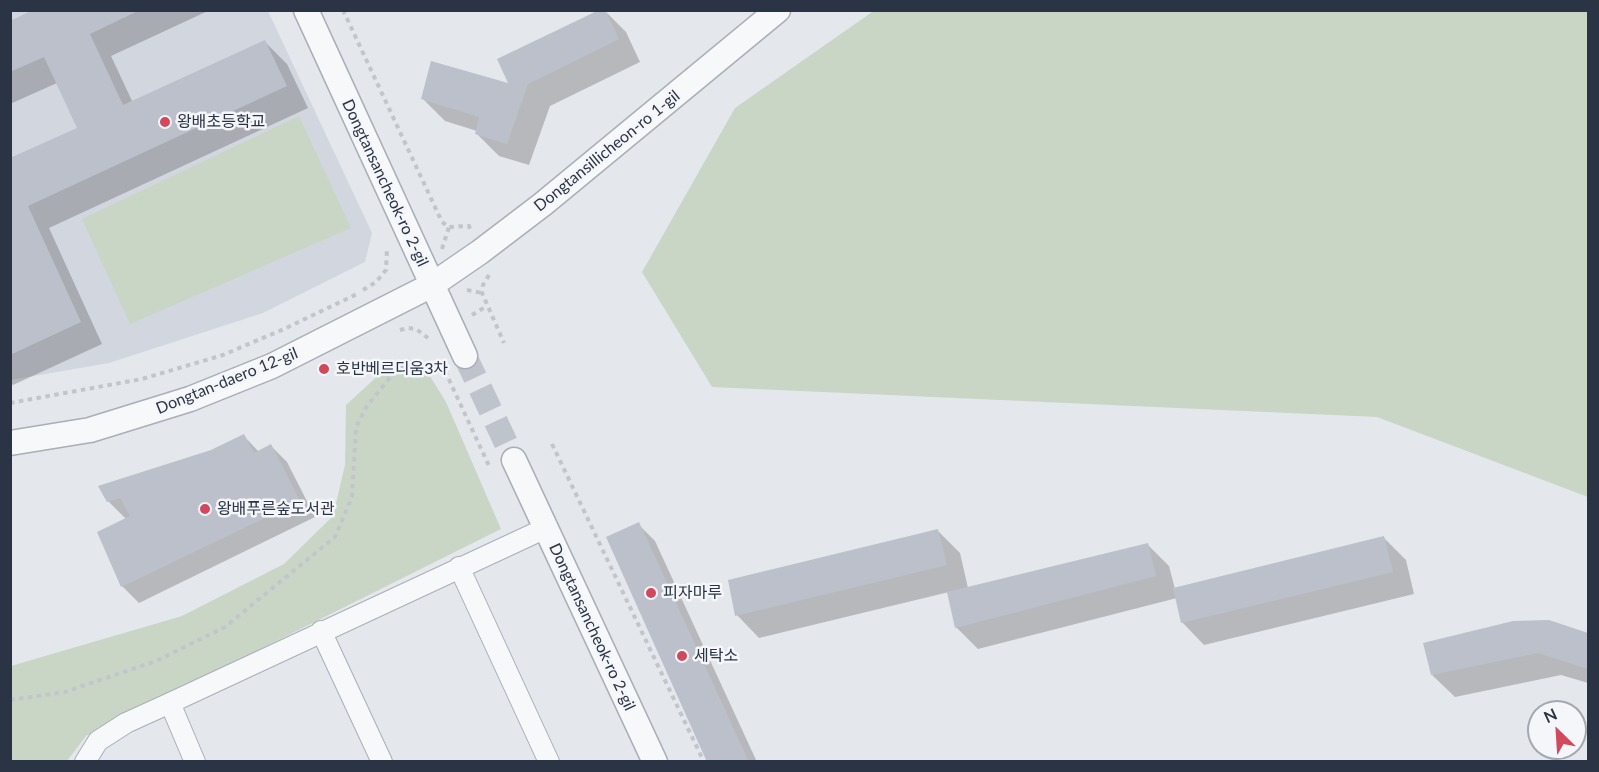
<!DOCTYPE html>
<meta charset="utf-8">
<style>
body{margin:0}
#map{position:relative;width:1599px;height:772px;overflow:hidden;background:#e4e7ec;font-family:Lato,sans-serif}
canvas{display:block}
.frame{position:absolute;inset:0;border:12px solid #2b3445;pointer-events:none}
.north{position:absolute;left:1527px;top:700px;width:60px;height:60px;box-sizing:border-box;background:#f4f6f9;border:2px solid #a4a8b1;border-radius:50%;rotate:335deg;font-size:16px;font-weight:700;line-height:24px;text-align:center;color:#2b3445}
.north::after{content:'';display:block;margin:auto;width:21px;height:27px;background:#d1495b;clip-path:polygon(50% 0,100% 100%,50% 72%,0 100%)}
</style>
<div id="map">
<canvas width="1599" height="772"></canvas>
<div class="frame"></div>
<div class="north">N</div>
</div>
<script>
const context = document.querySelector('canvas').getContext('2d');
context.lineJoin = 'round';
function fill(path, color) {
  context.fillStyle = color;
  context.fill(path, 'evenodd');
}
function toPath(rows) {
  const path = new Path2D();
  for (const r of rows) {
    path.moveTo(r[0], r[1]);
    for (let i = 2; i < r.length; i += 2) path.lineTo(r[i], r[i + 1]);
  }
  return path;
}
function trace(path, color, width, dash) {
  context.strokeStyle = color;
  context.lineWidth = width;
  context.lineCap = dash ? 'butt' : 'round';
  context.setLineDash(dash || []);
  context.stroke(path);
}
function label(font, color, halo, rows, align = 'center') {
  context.font = font + ' Lato,"Noto Sans KR",sans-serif';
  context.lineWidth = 5;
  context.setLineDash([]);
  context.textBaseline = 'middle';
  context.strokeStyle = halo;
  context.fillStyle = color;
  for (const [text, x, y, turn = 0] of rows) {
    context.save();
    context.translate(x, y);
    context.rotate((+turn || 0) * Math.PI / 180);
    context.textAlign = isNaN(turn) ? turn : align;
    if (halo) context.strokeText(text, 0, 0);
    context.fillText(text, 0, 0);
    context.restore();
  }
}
const built = toPath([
 [11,11,268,11,372,233,365,262,263,313,109,363,11,380]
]);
const green = toPath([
 [875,10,1588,11,1588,497,1377,417,712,387,642,272,735,108],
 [299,116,351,228,130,324,82,219],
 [394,361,423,365,446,402,501,529,86,736,67,761,11,762,11,666,182,616,284,564,333,516,345,465,346,405]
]);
const shadow = toPath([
 [36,10,210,10,111,56,133,103,265,42,287,64,308,108,49,228,102,344,13,385,10,383,10,160,79,129,57,83,10,104,10,23],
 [604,10,626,32,640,62,550,106,529,165,499,156,477,134,477,131,445,121,423,99,511,85],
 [244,436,259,452,271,446,287,462,315,517,139,603,122,586,99,533,126,519,108,501],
 [638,524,655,541,757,762,709,762],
 [938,531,960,553,968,588,1147,544,1169,566,1175,589,1384,538,1406,560,1414,594,1204,645,1182,622,1177,598,978,649,956,627,949,592,759,638,737,615],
 [1549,622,1588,634,1588,683,1561,675,1455,697,1432,675]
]);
const building = toPath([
 [33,10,140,10,90,34,123,105,265,40,287,86,28,206,81,322,10,355,10,158,77,128,44,57,10,72,10,21],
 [599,10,605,10,619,39,528,84,507,144,475,134,479,117,421,99,431,61,508,83,497,59],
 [244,434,254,453,271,444,300,501,121,587,97,532,130,516,120,498,107,502,98,486,211,450],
 [639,522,748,760,707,762,606,537],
 [938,529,947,565,735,616,728,580],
 [1384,536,1393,572,1181,623,1173,588],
 [1148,543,1156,576,955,628,947,592],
 [1549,620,1588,633,1588,669,1538,653,1431,675,1423,643,1513,621]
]);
const tertiaryTunnel = toPath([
 [465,356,514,460]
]);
const path = toPath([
 [343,10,442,222,449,227,469,226,470,229],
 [442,249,449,227],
 [489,275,483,285,482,293,504,343],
 [363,290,376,282,386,270,387,248],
 [467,290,482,293],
 [472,315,487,306],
 [400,330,408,328,416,329,428,338],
 [445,371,490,468],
 [10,403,142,379,223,355,284,329,357,294],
 [552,444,704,762],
 [10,700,65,692,156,661,225,627,335,537,352,497,356,427,367,406,392,375,410,359]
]);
const minor = toPath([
 [459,567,549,762],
 [321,631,382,762],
 [85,762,98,741,126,723,170,703],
 [195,762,170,703,546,528]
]);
const tertiary = toPath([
 [306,10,465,356],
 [10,443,90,430,190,399,272,366,432,285,480,252,543,204,778,10],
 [514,460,655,762]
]);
const markers = [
 [165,122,6,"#d1495b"],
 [324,369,6,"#d1495b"],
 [205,509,6,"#d1495b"],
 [651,593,6,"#d1495b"],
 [682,656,6,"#d1495b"]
];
const poiNames = [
 ["왕배초등학교",177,122],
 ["호반베르디움3차",336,369],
 ["왕배푸른숲도서관",217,509],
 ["피자마루",663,593],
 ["세탁소",694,656]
];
const streetNames = [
 ["Dongtansillicheon-ro 1-gil",607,151,-39],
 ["Dongtansancheok-ro 2-gil",385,183,65],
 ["Dongtan-daero 12-gil",227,381,-22],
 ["Dongtansancheok-ro 2-gil",592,627,65]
];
fill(built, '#d2d6de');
fill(green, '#c9d6c5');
fill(shadow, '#0003');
fill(building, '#bbc0ca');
trace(tertiaryTunnel, '#bfc3cb', 24, [24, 12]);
trace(minor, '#a9aeb7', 22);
trace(tertiary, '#a9aeb7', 27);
trace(path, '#c2c5cb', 4, [4.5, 4.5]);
trace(minor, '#f7f8fa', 20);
trace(tertiary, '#f7f8fa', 24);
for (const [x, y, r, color] of markers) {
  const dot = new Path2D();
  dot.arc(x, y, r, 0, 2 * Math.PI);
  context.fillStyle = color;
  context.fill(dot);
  trace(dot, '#f4f6f9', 2);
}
label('16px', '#2b3445', '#f4f6f9', poiNames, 'left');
label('16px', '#2b3445', '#f4f6f9', streetNames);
</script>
